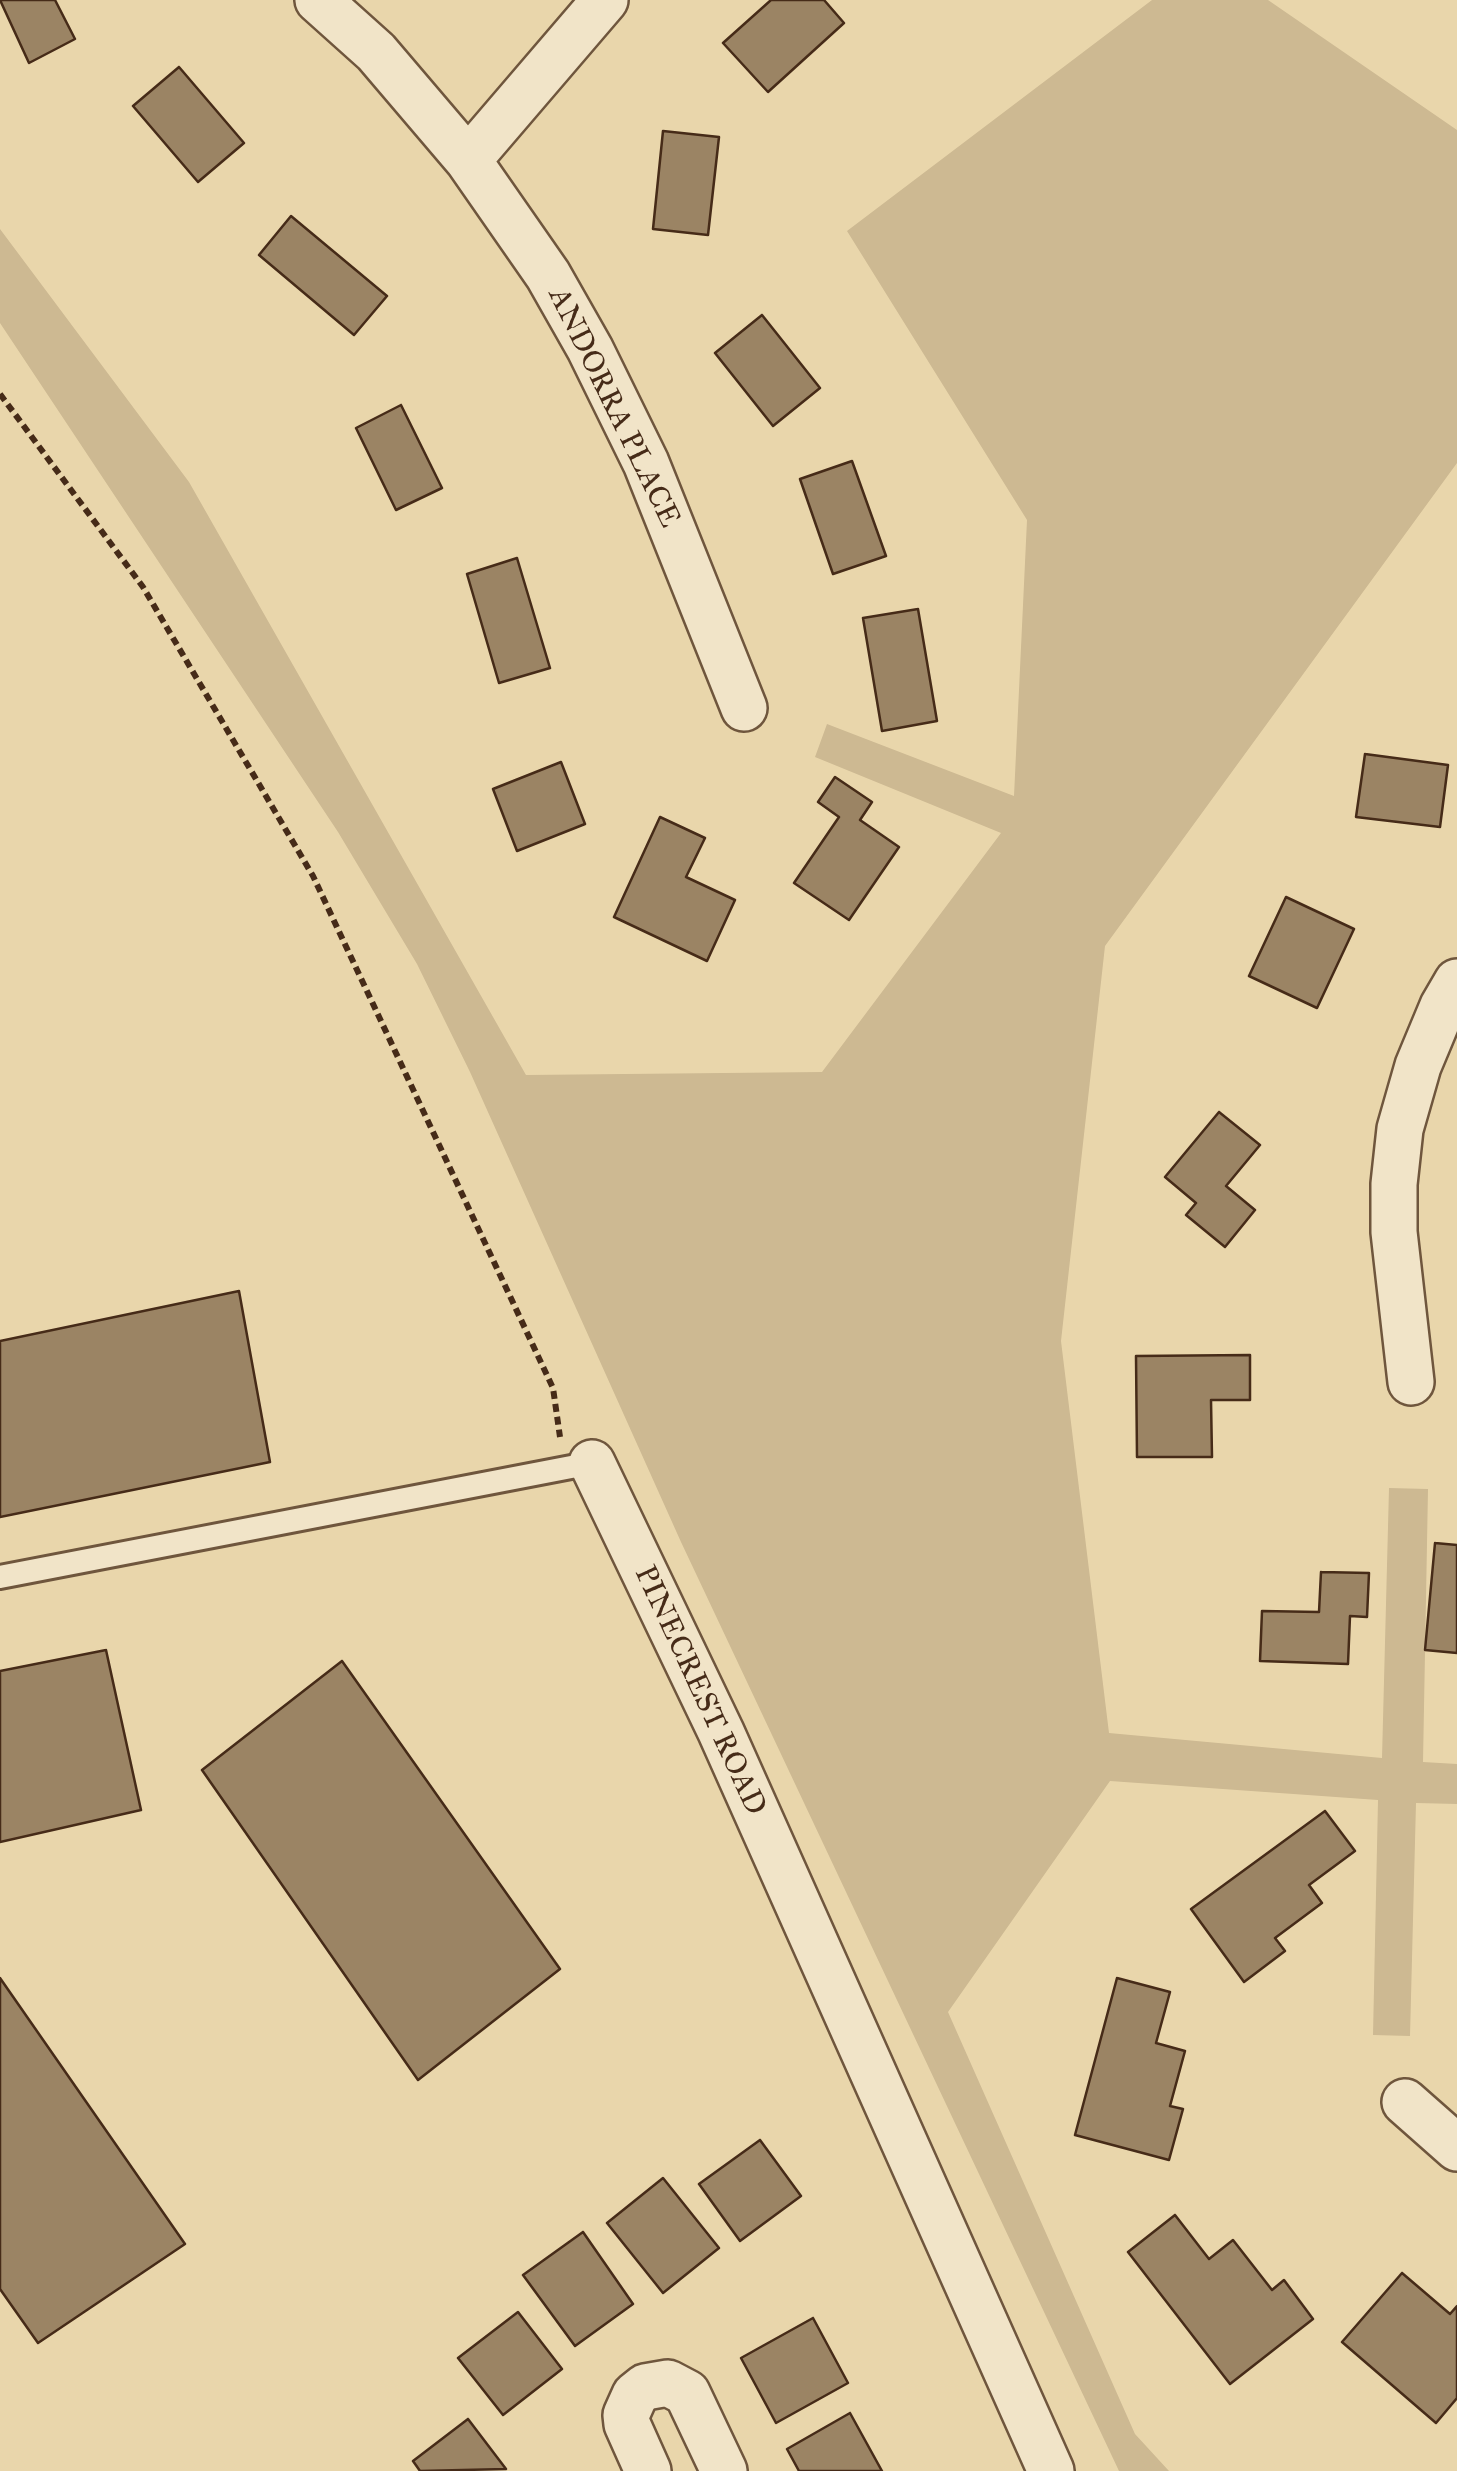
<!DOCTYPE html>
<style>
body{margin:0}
canvas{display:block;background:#e9d6ab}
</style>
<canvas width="1457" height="2471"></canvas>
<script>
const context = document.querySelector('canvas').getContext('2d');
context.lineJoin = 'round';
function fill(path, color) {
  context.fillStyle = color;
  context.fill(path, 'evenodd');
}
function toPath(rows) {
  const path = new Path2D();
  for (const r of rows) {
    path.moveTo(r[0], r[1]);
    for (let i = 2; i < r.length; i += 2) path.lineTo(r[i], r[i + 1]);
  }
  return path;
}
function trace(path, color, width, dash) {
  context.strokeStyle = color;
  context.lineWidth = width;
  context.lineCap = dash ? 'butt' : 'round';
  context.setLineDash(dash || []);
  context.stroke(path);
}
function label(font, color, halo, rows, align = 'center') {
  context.font = font + ' "IM FELL Great Primer",serif';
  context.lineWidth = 8;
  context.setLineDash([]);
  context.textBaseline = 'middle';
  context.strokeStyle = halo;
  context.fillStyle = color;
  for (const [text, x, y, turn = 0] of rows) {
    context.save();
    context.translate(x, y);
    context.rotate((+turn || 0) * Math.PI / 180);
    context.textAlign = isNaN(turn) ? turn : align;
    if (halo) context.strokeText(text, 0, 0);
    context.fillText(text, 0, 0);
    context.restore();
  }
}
const green = toPath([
 [1152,0,1268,0,1457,130,1457,463,1105,946,1061,1341,1109,1733,1382,1758,1389,1488,1428,1489,1423,1762,1457,1764,1457,1804,1416,1803,1410,2036,1373,2035,1378,1800,1110,1781,948,2012,1135,2434,1169,2471,1119,2471,681,1542,470,1072,417,964,338,832,0,323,0,229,189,482,526,1075,822,1072,1001,833,815,757,827,724,1014,796,1027,520,847,231]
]);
const building = toPath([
 [0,0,55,0,75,39,29,63,0,0],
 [771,0,824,0,844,23,768,92,723,43,771,0],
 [179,67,244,143,198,182,133,106,179,67],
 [663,131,719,137,708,235,653,229,663,131],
 [291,216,387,296,354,335,259,255,291,216],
 [762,315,820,388,773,426,715,353,762,315],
 [401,405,442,488,396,510,356,428,401,405],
 [852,461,886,556,833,574,800,479,852,461],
 [517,558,550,668,499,683,467,574,517,558],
 [918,609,937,721,882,731,863,618,918,609],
 [1365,754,1448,765,1440,827,1356,817,1365,754],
 [561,762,585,824,517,851,493,789,561,762],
 [835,777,872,802,860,820,899,847,849,920,794,883,839,817,818,802,835,777],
 [660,817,705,838,686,877,735,900,707,961,614,917,660,817],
 [1286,897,1354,929,1317,1008,1249,976,1286,897],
 [1219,1112,1260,1145,1226,1186,1255,1210,1225,1247,1186,1215,1196,1203,1165,1177,1219,1112],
 [239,1291,270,1462,0,1517,0,1341,239,1291],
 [1250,1355,1250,1400,1211,1400,1212,1457,1137,1457,1136,1356,1250,1355],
 [1435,1543,1457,1545,1457,1653,1425,1650,1435,1543],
 [1321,1572,1369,1573,1367,1617,1350,1616,1348,1664,1260,1661,1262,1611,1319,1612,1321,1572],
 [106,1650,141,1810,0,1842,0,1671,106,1650],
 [342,1661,560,1969,418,2080,202,1770,342,1661],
 [1325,1811,1355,1851,1309,1885,1322,1903,1275,1938,1285,1951,1244,1982,1191,1909,1325,1811],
 [0,1978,185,2244,38,2343,0,2289,0,1978],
 [1117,1978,1170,1992,1156,2043,1185,2051,1170,2106,1183,2109,1169,2160,1075,2135,1117,1978],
 [760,2140,801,2196,740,2241,699,2184,760,2140],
 [663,2178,719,2248,663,2293,607,2223,663,2178],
 [1175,2215,1209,2259,1233,2240,1272,2290,1284,2280,1313,2319,1230,2384,1128,2252,1175,2215],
 [583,2232,633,2304,575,2346,523,2275,583,2232],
 [1402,2273,1450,2314,1457,2306,1457,2398,1436,2423,1342,2342,1402,2273],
 [518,2312,562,2369,503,2415,458,2358,518,2312],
 [813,2318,848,2383,776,2423,741,2358,813,2318],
 [850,2413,882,2471,799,2471,787,2449,850,2413],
 [468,2419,506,2469,420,2471,413,2461,468,2419]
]);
const path = toPath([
 [0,394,143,587,313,876,553,1388,560,1437]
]);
const lane = toPath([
 [0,1577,592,1463]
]);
const street = toPath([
 [318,0,376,52,468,160,548,275,590,349,646,463,744,708],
 [468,160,605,0],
 [1411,1382,1394,1232,1394,1184,1400,1129,1418,1066,1443,1006,1457,982],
 [592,1463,721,1732,1051,2471],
 [1405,2102,1457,2148],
 [648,2471,627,2424,626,2415,635,2395,645,2387,668,2383,687,2393,724,2471]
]);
const streetNames = [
 ["ANDORRA PLACE",613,408,64],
 ["PINECREST ROAD",699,1691,65]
];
fill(green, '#cdb992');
fill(building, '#9b8464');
trace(building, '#462b18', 2.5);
trace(lane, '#6f563d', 28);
trace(street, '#6f563d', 50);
trace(path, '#462b18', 6, [8, 5]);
trace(lane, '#f1e4c8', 22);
trace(street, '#f1e4c8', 45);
label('30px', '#462b18', '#f1e4c8', streetNames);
</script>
